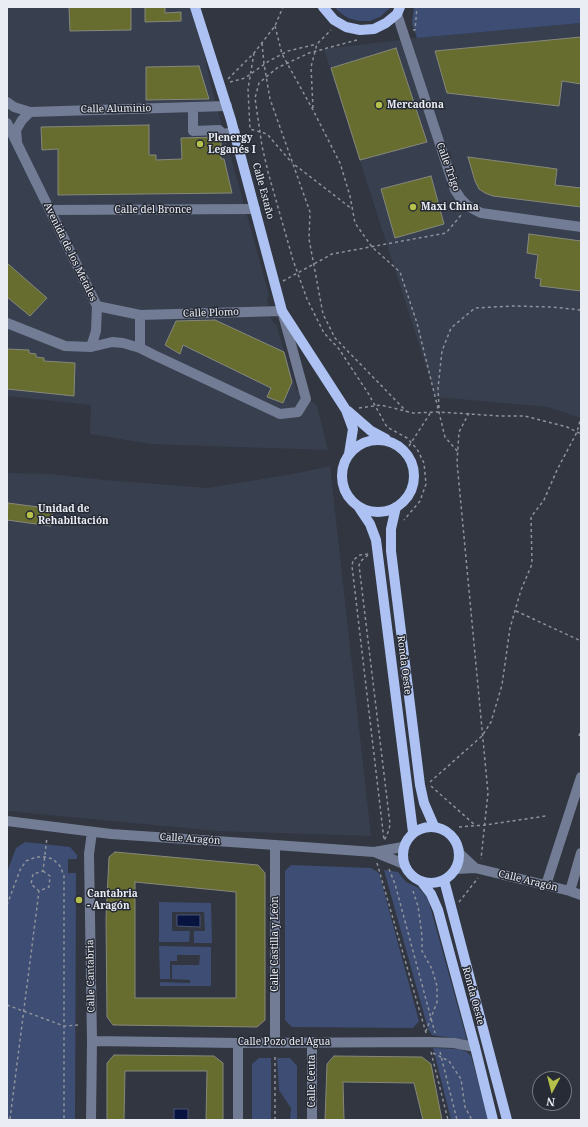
<!DOCTYPE html>
<meta charset="utf-8">
<style>
body{margin:0}
#map{position:relative;width:588px;height:1127px;overflow:hidden;background:#313640;font-family:"Noto Serif",serif}
canvas{display:block}
.frame{position:absolute;inset:0;border:8px solid #eaedf4;pointer-events:none}
.north{position:absolute;left:532px;top:1071px;width:40px;height:40px;box-sizing:border-box;background:#272b35;border:1px solid #757981;border-radius:50%;rotate:187deg;font-size:11px;font-weight:700;line-height:16px;text-align:center;color:#eaedf4}
.north::after{content:'';display:block;margin:auto;width:14px;height:18px;background:#b6c149;clip-path:polygon(50% 0,100% 100%,50% 72%,0 100%)}
</style>
<div id="map">
<canvas width="588" height="1127"></canvas>
<div class="frame"></div>
<div class="north">N</div>
</div>
<script>
const context = document.querySelector('canvas').getContext('2d');
context.lineJoin = 'round';
function fill(path, color) {
  context.fillStyle = color;
  context.fill(path, 'evenodd');
}
function toPath(rows) {
  const path = new Path2D();
  for (const r of rows) {
    if (r.length === 3) {
      path.moveTo(r[0] + r[2], r[1]);
      path.arc(r[0], r[1], r[2], 0, 2 * Math.PI);
      continue;
    }
    path.moveTo(r[0], r[1]);
    for (let i = 2; i < r.length; i += 2) path.lineTo(r[i], r[i + 1]);
  }
  return path;
}
function trace(path, color, width, dash) {
  context.strokeStyle = color;
  context.lineWidth = width;
  context.lineCap = dash ? 'butt' : 'round';
  context.setLineDash(dash || []);
  context.stroke(path);
}
function label(font, color, halo, rows, align = 'center') {
  context.font = font + ' "Noto Serif",serif';
  context.lineWidth = 3;
  context.setLineDash([]);
  context.textBaseline = 'middle';
  context.strokeStyle = halo;
  context.fillStyle = color;
  for (const [text, x, y, turn = 0] of rows) {
    context.save();
    context.translate(x, y);
    context.rotate((+turn || 0) * Math.PI / 180);
    context.textAlign = isNaN(turn) ? turn : align;
    if (halo) context.strokeText(text, 0, 0);
    context.fillText(text, 0, 0);
    context.restore();
  }
}
const built = toPath([
 [7,7,193,7,196,12,210,82,269,295,267,300,272,321,276,324,296,389,317,406,328,450,150,444,90,434,91,405,7,396],
 [581,23,581,418,548,407,436,397,324,49,417,38],
 [330,466,371,836,217,831,7,811,7,473,51,474,104,480,208,488,293,474]
]);
const green = toPath([
 [335,7,391,7,380,17,370,21,359,21,348,18,338,11],
 [414,7,581,7,581,23,417,38,412,23],
 [25,842,70,847,77,855,77,859,68,859,68,873,76,873,75,1120,7,1120,7,872,16,848],
 [291,865,371,868,379,873,419,1021,413,1028,292,1027,285,1020,285,871],
 [384,870,398,872,406,882,419,888,428,899,467,1040,432,1035,428,1029],
 [159,902,211,903,212,943,194,943,194,931,205,931,204,912,172,912,172,931,190,931,189,942,159,942],
 [159,946,211,947,211,986,160,986,160,982,190,983,190,980,172,979,172,965,199,965,200,955,177,955,177,961,170,961,170,979,160,979],
 [433,1048,460,1049,467,1052,471,1056,489,1120,451,1120],
 [259,1058,271,1058,271,1120,252,1120,252,1064],
 [277,1058,290,1058,297,1066,297,1120,290,1120,291,1108,279,1090]
]);
const water = toPath([
 [177,915,200,915,200,927,177,926,177,915],
 [174,1109,188,1109,188,1120,174,1120,174,1109]
]);
const building = toPath([
 [69,7,131,7,131,30,70,31,69,7],
 [145,7,165,7,165,13,181,12,181,21,145,22,145,7],
 [581,37,581,84,562,81,559,106,447,93,435,51,581,37],
 [396,48,427,142,360,160,331,68,396,48],
 [199,66,209,99,146,100,146,67,199,66],
 [149,125,149,155,156,155,156,160,182,159,181,138,217,137,221,140,221,159,224,159,232,193,58,195,58,149,42,150,41,127,149,125],
 [468,157,557,169,555,185,581,188,581,207,493,196,485,193,479,189,475,181,468,157],
 [431,176,444,224,395,238,381,189,431,176],
 [529,234,581,241,581,291,540,286,541,279,535,278,538,255,527,253,529,234],
 [7,263,47,298,30,316,7,297,7,263],
 [215,320,284,352,292,382,283,403,267,397,271,388,183,345,180,354,165,345,176,321,215,320],
 [7,349,29,350,29,353,36,354,36,357,44,358,44,361,75,363,74,396,7,389,7,349],
 [8,503,53,509,51,526,7,520,8,503],
 [115,852,258,865,265,873,265,1020,257,1027,113,1025,107,1017,106,918,109,857,115,852],
 [135,882,236,892,236,998,135,998,135,882],
 [114,1055,214,1056,223,1063,223,1120,206,1120,207,1071,125,1071,124,1120,107,1120,107,1063,114,1055],
 [334,1056,422,1057,431,1064,442,1120,423,1120,414,1083,343,1082,344,1120,325,1120,327,1064,334,1056]
]);
const path = toPath([
 [275,26,282,54,313,110,340,163,350,196,355,223,372,247,400,272,417,323,445,437,458,452],
 [413,30,415,30,417,7],
 [357,40,309,53,277,68,259,83,255,98,262,146,268,172,293,260,307,299,324,333,339,349,368,393,387,427,407,438,417,449,424,463,426,484,420,501,404,520],
 [262,43,264,64,270,99,310,212,309,239,323,314,335,338,407,412],
 [254,53,248,89,250,129,267,134,292,163],
 [228,79,254,53,275,26,283,7],
 [230,82,245,78,269,61,288,51,317,44],
 [313,108,311,67,317,44,331,30],
 [295,165,352,209],
 [283,281,332,254,446,233,462,214],
 [359,408,381,405,413,413,439,412,500,416,525,416,567,427,581,434],
 [439,408,438,388,442,351,451,328,475,308,513,306,552,307,581,310],
 [469,413,459,432,457,462,488,793,481,859],
 [409,446,431,412],
 [368,554,360,555,353,560,352,566,384,840],
 [368,555,362,560,359,565,390,824,389,830,384,841],
 [516,611,581,641],
 [579,736,581,730],
 [430,782,482,736,491,722,502,685,510,628,521,590,532,564,531,517,544,500,557,470,577,432,581,417],
 [431,786,476,826],
 [459,827,485,825,546,816],
 [377,863,426,1033],
 [389,869,395,884,435,1033],
 [43,871,50,876,49,887,39,891,31,884,33,874,43,871,47,837],
 [413,891,418,906,422,936,422,951,432,969,437,986,437,1002,426,1031],
 [459,902,478,878],
 [7,905,20,870,26,861,36,857,45,857,53,859,60,866,64,876,64,1120],
 [7,1005,64,1026,78,1025],
 [431,1052,448,1120],
 [440,1052,457,1120],
 [433,1053,449,1061,461,1079,465,1107,472,1120],
 [7,1119,15,1120],
 [10,1119,39,891],
 [275,1120,275,1054]
]);
const minor = toPath([
 [397,14,455,190,461,199,468,206,481,213,581,227],
 [7,102,14,107,30,112,227,106],
 [193,107,193,131,219,130,223,134,235,132],
 [7,123,97,306,140,315,282,311,306,399,298,412,280,414,154,355,140,348,140,315],
 [17,141,16,130,22,120,30,112],
 [50,210,255,209],
 [7,323,65,346,91,347,96,331,97,306],
 [91,347,112,342,123,343,140,348],
 [7,821,111,834,275,845,374,852,403,847],
 [275,845,275,1042],
 [377,853,404,864],
 [459,853,475,868],
 [456,869,475,868,570,891,581,895],
 [546,885,581,777],
 [570,891,581,853],
 [92,1041,238,1043,429,1042,454,1043,475,1047],
 [238,1043,238,1120],
 [91,1120,92,1041,89,854,92,832],
 [312,1120,312,1042]
]);
const major = toPath([
 [195,7,231,120,282,311,346,410,353,429,349,454],
 [323,7,334,20,346,27,360,30,374,29,386,23,397,14,400,7],
 [348,411,371,431,386,439],
 [378,476,36],
 [358,506,370,524,376,540,413,832],
 [396,507,391,529,391,551,420,785,424,803,434,826],
 [431,855,28],
 [444,880,507,1120],
 [421,881,431,894,438,910,475,1047,493,1120]
]);
const markers = [
 [379,105,4,"#b6c149"],
 [200,144,4,"#b6c149"],
 [413,207,4,"#b6c149"],
 [30,515,4,"#b6c149"],
 [79,900,4,"#b6c149"]
];
const poiNames = [
 ["Mercadona",387,105],
 ["Plenergy",208,138],
 ["Leganés I",208,150],
 ["Maxi China",421,207],
 ["Unidad de",38,509],
 ["Rehabiltación",38,521],
 ["Cantabria",87,894],
 ["- Aragón",87,906]
];
const streetNames = [
 ["Calle Aluminio",116,109,-1],
 ["Calle Trigo",448,167,70],
 ["Calle Estaño",263,191,75],
 ["Calle del Bronce",153,210],
 ["Avenida de los Metales",70,252,64],
 ["Calle Plomo",211,313,-2],
 ["Ronda Oeste",404,665,83],
 ["Calle Aragón",190,839,4],
 ["Calle Aragón",528,881,14],
 ["Calle Castilla y León",275,944,-90],
 ["Calle Cantabria",91,976,-91],
 ["Ronda Oeste",473,996,75],
 ["Calle Pozo del Agua",284,1042],
 ["Calle Ceuta",312,1081,-90]
];
fill(built, '#383f4f');
fill(green, '#3d4d73');
fill(water, '#081440');
trace(water, '#4c5576', 1);
fill(building, '#666d2f');
trace(building, '#86887c', 1);
trace(path, '#8e929b', 1.5, [3, 3]);
trace(minor, '#727c94', 10);
trace(major, '#adc2f2', 10);
for (const [x, y, r, color] of markers) {
  const dot = new Path2D();
  dot.arc(x, y, r, 0, 2 * Math.PI);
  context.fillStyle = color;
  context.fill(dot);
  trace(dot, '#272b35', 1.5);
}
label('bold 10px', '#eaedf4', '#272b35', poiNames, 'left');
label('10px', '#eaedf4', '#272b35', streetNames);
</script>
